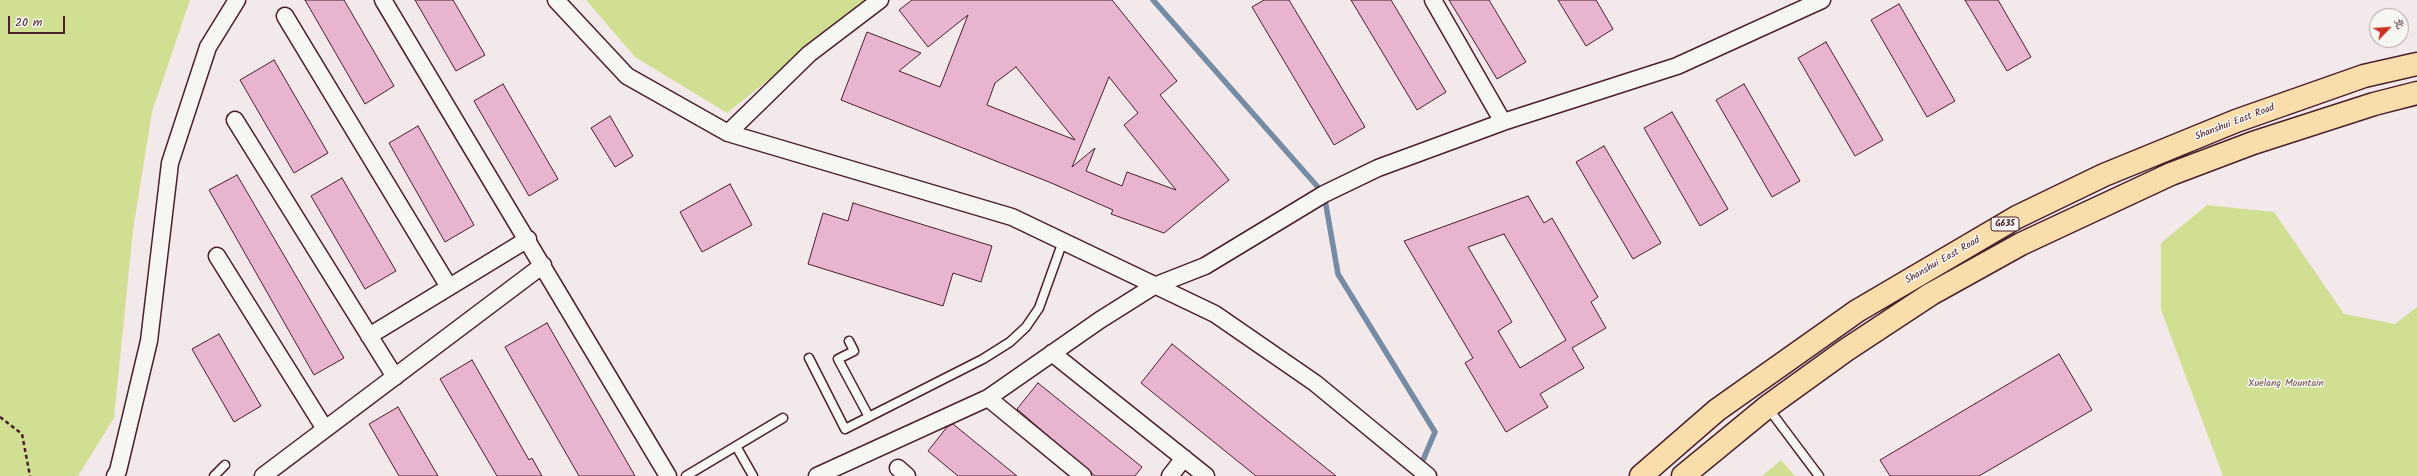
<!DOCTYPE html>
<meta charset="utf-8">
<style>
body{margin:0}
#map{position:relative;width:2417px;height:476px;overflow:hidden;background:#f3e9eb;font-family:Kalam,"LXGW WenKai TC",sans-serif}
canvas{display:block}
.north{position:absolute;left:2369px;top:8px;width:40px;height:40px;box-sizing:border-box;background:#f6f6f2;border:1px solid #b1a0a2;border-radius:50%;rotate:65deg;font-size:11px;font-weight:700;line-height:16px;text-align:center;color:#4a1f2b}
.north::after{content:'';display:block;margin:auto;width:14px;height:18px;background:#c8321e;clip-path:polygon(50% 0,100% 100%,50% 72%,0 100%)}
.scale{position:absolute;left:8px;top:16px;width:57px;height:18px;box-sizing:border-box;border:2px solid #4a1f2b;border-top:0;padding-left:5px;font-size:12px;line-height:14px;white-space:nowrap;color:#4a1f2b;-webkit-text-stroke:3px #f6f6f2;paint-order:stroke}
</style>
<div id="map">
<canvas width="2417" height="476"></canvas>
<div class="north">北</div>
<div class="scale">20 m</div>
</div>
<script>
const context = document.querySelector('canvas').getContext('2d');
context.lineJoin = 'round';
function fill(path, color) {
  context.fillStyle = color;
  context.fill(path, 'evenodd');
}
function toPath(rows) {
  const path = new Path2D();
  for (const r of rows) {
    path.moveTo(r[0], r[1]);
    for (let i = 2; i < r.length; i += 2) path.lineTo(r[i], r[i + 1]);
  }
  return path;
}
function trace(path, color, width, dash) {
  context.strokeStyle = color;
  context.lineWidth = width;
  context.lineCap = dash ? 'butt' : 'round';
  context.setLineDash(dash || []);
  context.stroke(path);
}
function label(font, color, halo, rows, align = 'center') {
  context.font = font + ' Kalam,sans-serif';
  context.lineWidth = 3;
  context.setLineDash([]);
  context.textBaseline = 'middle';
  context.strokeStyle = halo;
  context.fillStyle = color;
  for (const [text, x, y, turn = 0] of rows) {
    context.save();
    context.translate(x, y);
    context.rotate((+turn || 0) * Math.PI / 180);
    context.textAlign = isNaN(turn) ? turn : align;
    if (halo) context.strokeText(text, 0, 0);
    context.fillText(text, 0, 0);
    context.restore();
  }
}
const green = toPath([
 [0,0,190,0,152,112,133,230,114,418,78,476,0,476],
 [586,0,870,0,727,113,635,57],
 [2207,205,2274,212,2344,314,2395,324,2417,307,2417,476,2223,476,2161,310,2161,243],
 [1781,460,1795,476,1762,476]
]);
const stream = toPath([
 [1153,0,1324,194,1338,274,1435,432,1420,467]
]);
const building = toPath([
 [305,0,344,0,394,86,365,104,305,0],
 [415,0,453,0,485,55,456,71,415,0],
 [912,0,1112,0,1177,81,1160,95,1229,180,1164,233,1111,214,1113,210,1049,182,841,100,867,32,921,53,899,71,940,87,968,15,928,47,899,10,912,0],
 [1016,67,1075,140,987,105,995,83,1016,67],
 [1109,77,1138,113,1124,125,1176,190,1127,172,1122,186,1086,171,1095,148,1072,167,1109,77],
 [1264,0,1289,0,1365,127,1334,145,1252,7,1264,0],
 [1351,0,1391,0,1446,92,1417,110,1351,0],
 [1449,0,1489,0,1526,62,1497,79,1449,0],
 [1558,0,1596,0,1613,29,1586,46,1558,0],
 [1965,0,1998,0,2031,57,2007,71,1965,0],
 [1899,4,1955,101,1927,117,1871,20,1899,4],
 [1826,42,1883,140,1855,156,1798,58,1826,42],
 [274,60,328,153,294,173,240,80,274,60],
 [503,84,558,179,529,196,474,101,503,84],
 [1744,84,1800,181,1772,197,1716,100,1744,84],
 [1672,112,1728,209,1700,226,1644,128,1672,112],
 [610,116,633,156,615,167,591,128,610,116],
 [418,126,474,225,445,242,389,143,418,126],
 [1604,146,1661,243,1633,259,1576,162,1604,146],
 [237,175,344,358,314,375,209,190,237,175],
 [342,178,396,271,365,289,311,196,342,178],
 [730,184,752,225,702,252,680,212,730,184],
 [1528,196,1544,223,1552,218,1598,297,1591,302,1606,328,1572,348,1584,368,1540,394,1548,407,1506,432,1465,363,1473,358,1404,241,1528,196],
 [1504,234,1566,340,1520,368,1498,331,1512,322,1468,247,1504,234],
 [853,203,992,246,981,282,953,273,943,306,808,264,823,213,848,221,853,203],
 [547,323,635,476,579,476,505,347,547,323],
 [219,334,261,406,234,422,192,349,219,334],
 [1172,344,1336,476,1256,476,1141,383,1172,344],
 [2059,354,2092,410,1979,476,1890,476,1880,460,2059,354],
 [472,360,529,460,532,458,542,476,497,476,440,379,472,360],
 [1038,383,1142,467,1135,476,1095,476,1017,409,1038,383],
 [398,407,438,476,399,476,369,424,398,407],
 [953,424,1017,476,958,476,928,451,947,427,953,424]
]);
const path = toPath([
 [0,417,22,434,30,476]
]);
const service = toPath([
 [849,341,854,351,838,359,869,417],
 [809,358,845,429,983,359,1010,342,1026,327,1039,308,1063,241],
 [1768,408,1819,476],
 [736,446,753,476],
 [214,476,225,465],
 [686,476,783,418]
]);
const minor = toPath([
 [383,0,668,476],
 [556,0,627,76,728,133,1012,217,1215,314,1315,383,1428,476],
 [1433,0,1503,122],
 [285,16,449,287],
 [235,120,395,377],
 [728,133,809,54,880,0],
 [217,256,325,429],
 [369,336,528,239],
 [1052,353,1206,476],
 [988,398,1083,476],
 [898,468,907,476],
 [115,476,118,471,149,341,170,163,208,47,237,0],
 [263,476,543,265],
 [817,476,988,398,1100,320,1154,286,1205,266,1324,194,1378,168,1503,122,1677,66,1822,0],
 [1170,476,1184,458]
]);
const trunk = toPath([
 [1641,476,1717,410,1857,311,2017,217,2104,175,2236,121,2364,76,2417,64],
 [1683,476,1767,407,1846,350,1931,294,2021,244,2171,174,2253,143,2374,104,2417,93]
]);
const shields = [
 [2005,224,28]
];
const shieldNames = [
 ["G635",2005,224]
];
const streetNames = [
 ["Shanshui East Road",2235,123,-21],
 ["Shanshui East Road",1943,261,-30]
];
const parkNames = [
 ["Xuelang Mountain",2286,384]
];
fill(green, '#d1df92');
trace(stream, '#768ca4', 5.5);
fill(building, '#e8b4cf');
trace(building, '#4a1f2b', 1);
trace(service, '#4a1f2b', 11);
trace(minor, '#4a1f2b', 19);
trace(trunk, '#4a1f2b', 25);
trace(path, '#4a1f2b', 2.5, [4, 3]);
trace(service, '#f6f6f2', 8);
trace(minor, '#f6f6f2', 16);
trace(trunk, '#f9deab', 22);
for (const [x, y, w] of shields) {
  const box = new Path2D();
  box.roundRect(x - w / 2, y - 7, w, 14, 3);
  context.fillStyle = '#f6f6f2';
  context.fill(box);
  trace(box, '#4a1f2b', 1);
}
label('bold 9px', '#4a1f2b', null, shieldNames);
label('10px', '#4a1f2b', '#f6f6f2', streetNames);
label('10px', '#6c4f45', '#f6f6f2', parkNames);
</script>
